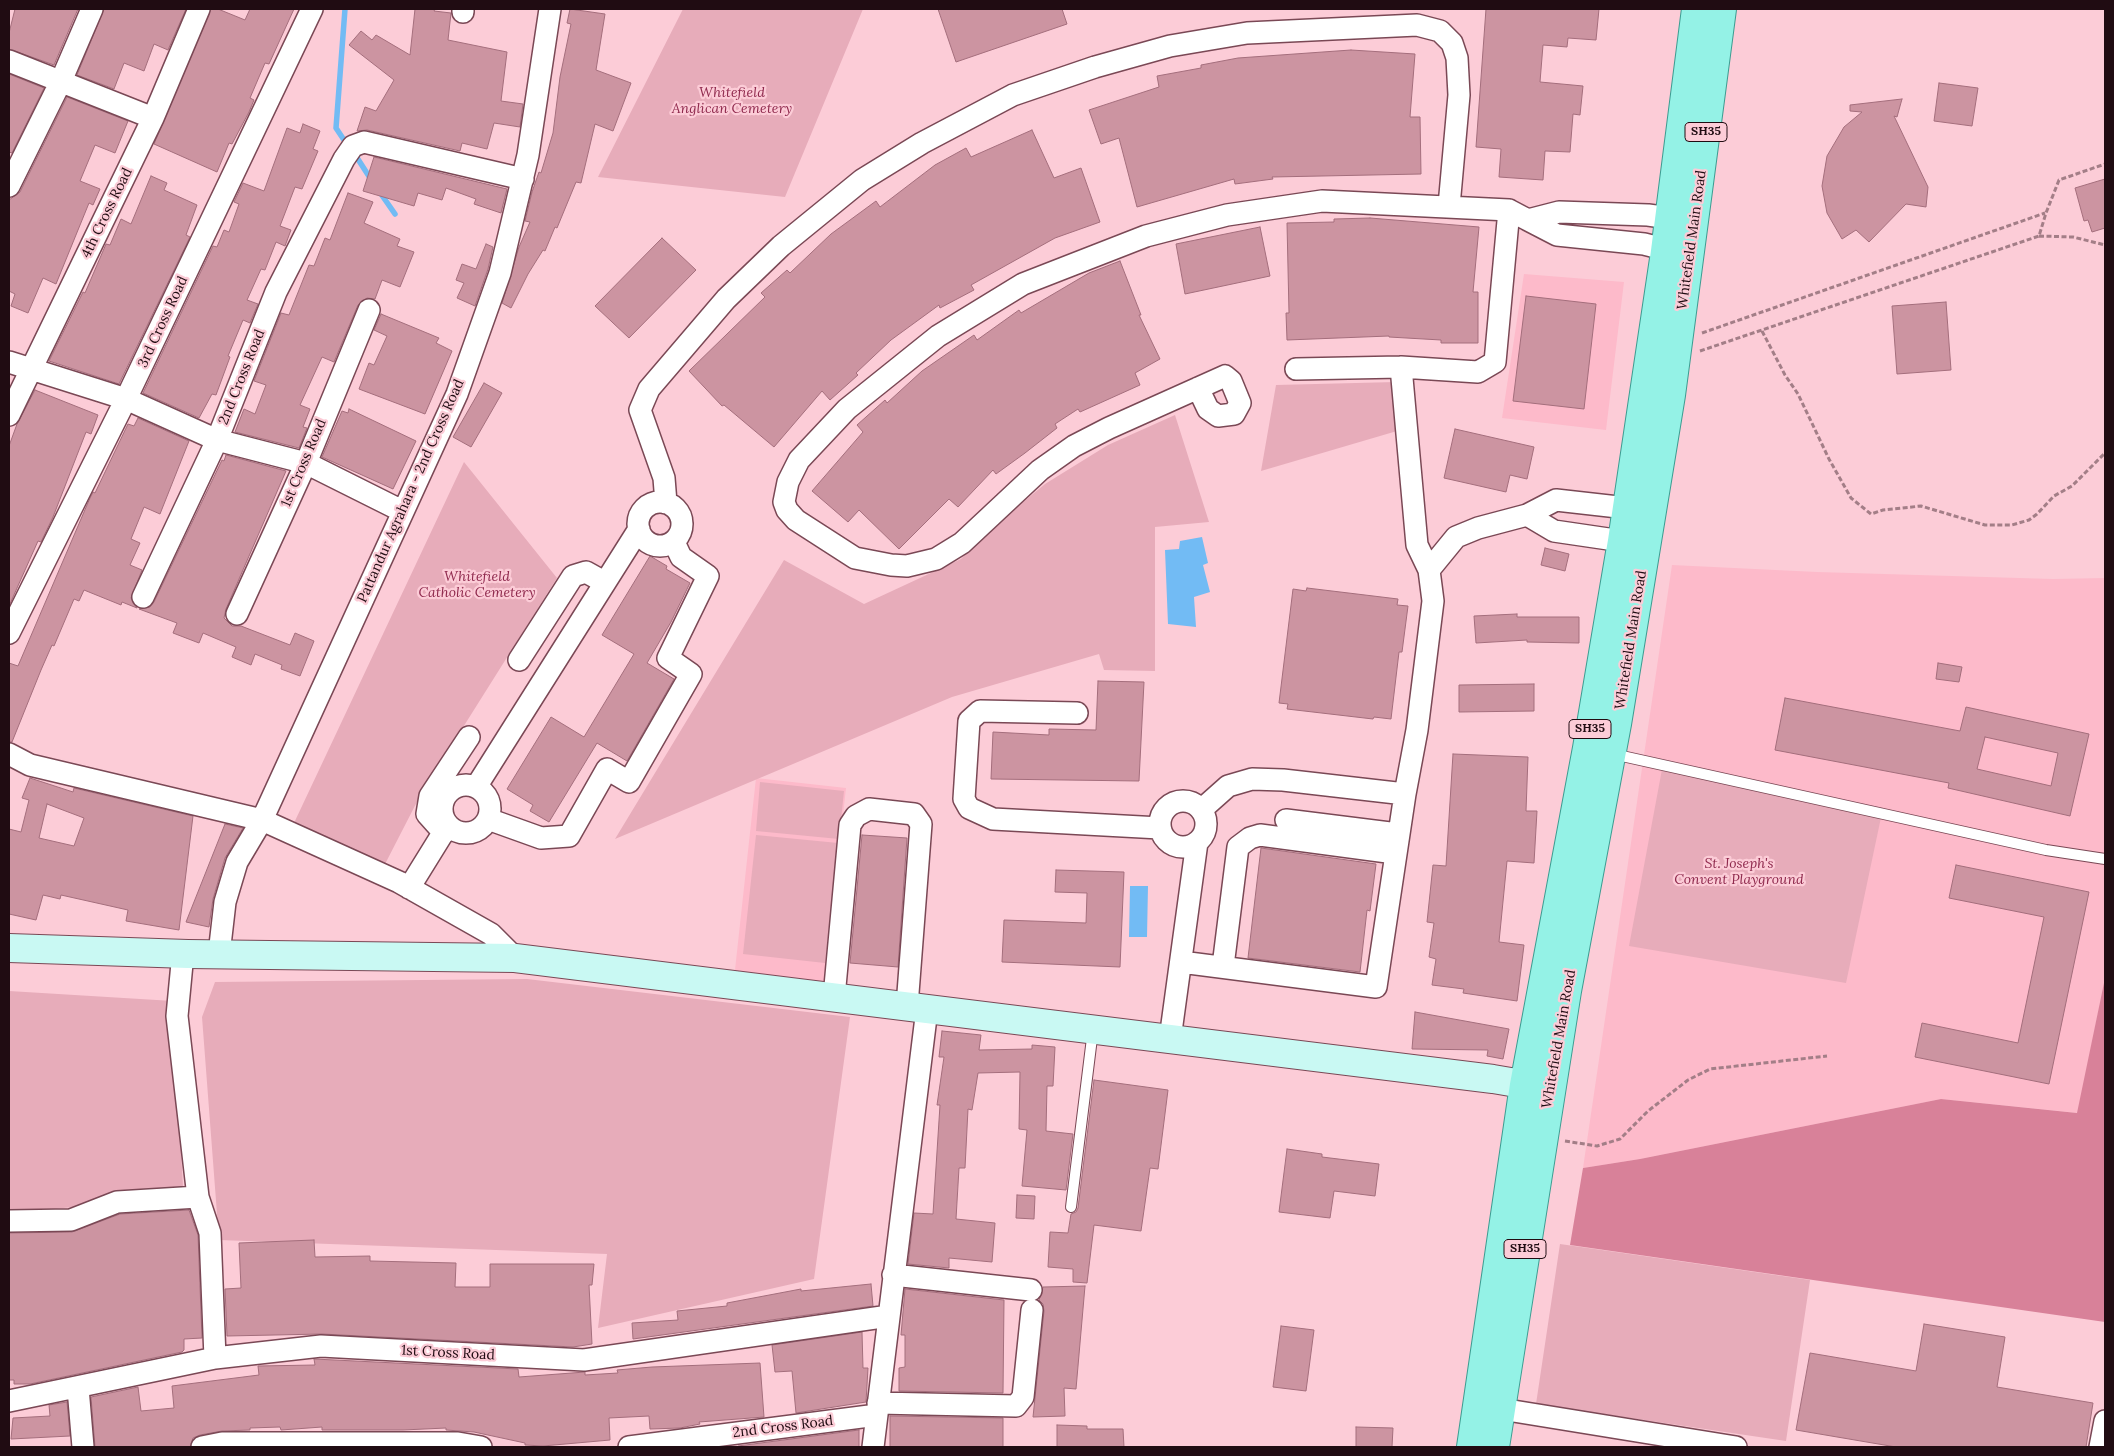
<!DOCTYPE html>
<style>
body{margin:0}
#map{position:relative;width:2114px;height:1456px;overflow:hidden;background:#fcccd7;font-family:Lora,serif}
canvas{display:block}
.frame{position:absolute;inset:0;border:10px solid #200c12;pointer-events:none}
</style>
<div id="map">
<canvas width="2114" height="1456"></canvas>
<div class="frame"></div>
</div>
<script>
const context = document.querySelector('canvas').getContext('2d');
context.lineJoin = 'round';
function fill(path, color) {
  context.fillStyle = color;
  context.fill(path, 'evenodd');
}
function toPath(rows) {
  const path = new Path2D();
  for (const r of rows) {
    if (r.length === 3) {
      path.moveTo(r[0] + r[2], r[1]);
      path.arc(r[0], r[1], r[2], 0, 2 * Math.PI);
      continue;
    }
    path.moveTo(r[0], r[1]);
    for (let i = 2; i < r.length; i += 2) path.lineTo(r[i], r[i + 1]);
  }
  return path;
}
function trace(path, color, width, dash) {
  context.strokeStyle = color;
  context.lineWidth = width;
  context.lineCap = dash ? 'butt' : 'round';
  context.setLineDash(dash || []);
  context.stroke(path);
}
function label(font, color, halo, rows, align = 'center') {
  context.font = font + ' Lora,serif';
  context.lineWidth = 4.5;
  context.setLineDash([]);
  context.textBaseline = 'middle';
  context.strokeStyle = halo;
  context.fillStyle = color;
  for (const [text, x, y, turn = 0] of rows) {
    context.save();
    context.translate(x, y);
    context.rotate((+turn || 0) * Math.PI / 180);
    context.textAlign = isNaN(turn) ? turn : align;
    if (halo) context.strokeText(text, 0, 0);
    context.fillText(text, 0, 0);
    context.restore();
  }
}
const built = toPath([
 [1524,274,1624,282,1606,430,1502,418],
 [1672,565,1817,572,2053,579,2105,578,2105,978,2078,1113,1941,1099,1640,1159,1583,1168],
 [756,778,846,788,824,989,734,979]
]);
const green = toPath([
 [683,9,863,9,785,197,598,177],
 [1396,382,1397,431,1261,471,1276,385],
 [1175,415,1209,522,1155,527,1155,671,1104,670,1099,654,952,697,615,839,784,560,864,604,961,559,987,532,1045,484,1108,445],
 [464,462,557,578,421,794,383,868,294,823],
 [1663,764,1883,808,1846,983,1629,946],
 [760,782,844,791,839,839,756,831],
 [756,835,838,843,825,963,743,954],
 [527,979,850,1017,814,1279,598,1328,607,1254,219,1240,202,1017,215,982],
 [9,991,173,1001,183,1187,118,1192,74,1207,9,1213],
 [1560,1244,1810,1280,1786,1441,1536,1404]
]);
const forest = toPath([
 [2105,978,2105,1322,1570,1245,1583,1168,1640,1159,1941,1099,2077,1113]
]);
const water = toPath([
 [1202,537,1208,563,1203,565,1210,592,1194,597,1196,627,1168,624,1165,550,1179,549,1180,541],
 [1130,886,1148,886,1147,937,1129,937]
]);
const stream = toPath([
 [345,9,336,128,348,146],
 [354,153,372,181],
 [379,191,395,214]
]);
const building = toPath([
 [15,9,78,9,54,65,9,49,9,33,15,9],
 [104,9,186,9,168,50,154,44,144,71,124,63,114,89,77,75,104,9],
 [211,9,218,9,245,20,250,9,294,9,269,64,265,63,250,98,254,100,249,112,232,144,229,143,217,172,154,144,211,9],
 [415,9,435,9,434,11,451,13,448,40,507,52,501,101,523,104,520,127,494,123,487,149,462,143,460,151,367,130,357,131,365,107,376,111,394,80,349,45,361,31,372,40,376,35,410,55,415,9],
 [570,9,605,14,596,70,631,83,613,131,595,124,581,183,576,182,557,228,555,227,545,251,543,250,528,274,511,308,502,303,519,247,530,222,525,221,532,192,539,172,541,173,553,133,560,77,571,24,567,23,570,9],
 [938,9,1062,9,1067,24,956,62,938,9],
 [1486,9,1599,9,1596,40,1568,38,1567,47,1543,45,1540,82,1583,86,1580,115,1573,114,1570,152,1545,151,1543,180,1499,177,1501,149,1476,147,1486,9],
 [1351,50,1415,54,1410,117,1420,117,1421,174,1272,177,1273,179,1235,184,1234,179,1137,207,1119,138,1101,144,1089,110,1159,87,1157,76,1201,68,1201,65,1238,58,1351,50],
 [9,74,44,88,12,153,9,152,9,74],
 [1939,83,1978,88,1972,126,1934,121,1939,83],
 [67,97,128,121,115,153,95,145,80,181,100,189,93,205,89,203,56,284,43,278,28,313,11,306,15,294,9,291,9,200,20,192,67,97],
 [1902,99,1897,117,1894,116,1928,187,1926,207,1906,204,1869,242,1856,230,1842,239,1827,213,1822,186,1827,156,1844,127,1862,112,1850,111,1850,105,1902,99],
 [303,124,320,131,313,149,318,151,302,189,295,187,280,226,291,230,285,246,276,242,265,270,261,269,247,300,258,304,250,323,243,320,228,356,230,357,216,395,212,394,199,418,143,393,213,246,217,247,224,230,229,232,239,204,234,202,243,183,264,191,287,128,300,133,303,124],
 [1032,130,1054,178,1081,168,1100,222,1055,238,971,285,974,290,940,308,939,305,891,340,856,373,858,375,830,400,822,391,774,447,724,405,722,406,689,371,765,297,761,293,787,270,790,273,831,234,876,201,880,207,935,165,966,148,971,157,1032,130],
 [374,157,507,189,501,213,474,204,476,199,446,188,442,200,418,193,414,206,363,191,374,157],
 [151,176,167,183,164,190,197,205,186,235,190,237,119,384,49,361,83,292,85,293,106,244,110,245,121,219,131,224,151,176],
 [2105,179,2105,228,2092,232,2088,220,2084,221,2075,188,2105,179],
 [348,193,373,202,364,223,400,239,397,246,414,252,400,287,382,280,375,299,367,298,358,305,334,362,322,357,300,405,310,409,303,427,307,428,299,448,235,432,244,409,255,414,266,385,254,381,281,313,289,315,309,265,314,266,325,238,330,240,348,193],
 [1370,218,1479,227,1473,292,1478,292,1478,343,1441,343,1441,340,1389,337,1389,336,1287,340,1286,313,1289,313,1287,223,1334,222,1334,219,1370,218],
 [1260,227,1270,276,1185,294,1176,244,1260,227],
 [662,238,696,270,629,338,595,306,662,238],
 [486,244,493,247,488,269,475,306,457,298,464,283,456,280,462,264,476,269,486,244],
 [1120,261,1141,315,1139,315,1160,359,1135,373,1140,385,1080,412,1078,409,1055,424,1057,428,1025,453,996,474,993,470,958,507,949,499,899,549,859,510,848,522,812,491,863,432,857,425,885,400,887,403,922,371,974,335,977,340,1019,310,1021,313,1089,273,1120,261],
 [1526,296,1596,304,1584,409,1513,401,1526,296],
 [1946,302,1951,370,1897,374,1892,306,1946,302],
 [381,314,439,338,436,343,452,351,425,414,359,389,369,363,374,365,387,336,374,330,381,314],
 [484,383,502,393,471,447,453,437,484,383],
 [35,390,98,415,91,434,86,432,53,517,41,542,38,541,9,606,9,446,17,424,35,390],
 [349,409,416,441,393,489,322,457,342,411,348,413,349,409],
 [138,418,189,441,160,514,144,507,131,539,140,543,130,565,142,570,131,598,137,608,122,602,121,605,84,590,79,601,74,599,54,646,52,645,41,670,12,742,9,742,9,663,18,666,90,498,93,492,95,493,128,424,134,426,138,418],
 [1455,429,1534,447,1527,479,1510,475,1506,492,1444,478,1455,429],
 [226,455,286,471,226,609,224,618,232,626,241,626,290,645,295,633,314,641,300,676,281,669,282,665,255,654,251,665,232,657,236,647,203,633,199,643,173,633,177,623,139,609,150,607,154,602,222,460,224,461,226,455],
 [1545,548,1569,554,1565,571,1541,565,1545,548],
 [650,556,667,566,666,569,690,583,671,622,647,663,674,679,627,761,597,743,549,822,530,811,533,805,507,789,551,717,584,737,634,654,602,635,650,556],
 [1307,588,1398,599,1397,605,1408,606,1402,652,1399,652,1391,719,1374,717,1373,719,1287,709,1288,704,1279,703,1293,589,1306,591,1307,588],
 [1517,614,1517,617,1579,617,1579,643,1527,642,1527,640,1476,643,1474,616,1517,614],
 [1938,663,1962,667,1959,682,1936,679,1938,663],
 [1098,681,1144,682,1139,781,991,779,993,732,1049,735,1049,729,1096,730,1098,681],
 [1534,684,1534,711,1459,712,1459,685,1534,684],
 [1785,698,1960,731,1966,707,2089,734,2070,816,1948,788,1949,783,1775,750,1785,698],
 [1985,737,2058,753,2051,786,1977,769,1985,737],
 [1453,754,1528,757,1526,811,1537,811,1534,863,1507,861,1499,942,1524,945,1517,1001,1463,993,1464,989,1432,985,1436,959,1429,957,1434,923,1427,922,1433,865,1446,866,1453,754],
 [30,778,73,792,74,788,193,816,179,930,126,921,128,910,61,895,60,899,43,895,36,920,9,914,9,829,21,832,29,800,22,798,30,778],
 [47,804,84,818,74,846,39,838,47,804],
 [225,824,243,828,225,858,213,899,209,927,186,922,225,824],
 [862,835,907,838,898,967,850,963,862,835],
 [1261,848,1376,864,1370,911,1367,910,1360,972,1248,958,1261,848],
 [1956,865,2089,892,2049,1084,1915,1057,1922,1023,2018,1043,2044,917,1949,898,1956,865],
 [1056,870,1124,872,1120,967,1002,962,1004,920,1086,923,1087,893,1055,892,1056,870],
 [1415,1012,1509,1029,1503,1059,1487,1056,1488,1050,1412,1049,1415,1012],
 [942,1031,981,1035,979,1050,1032,1049,1032,1045,1055,1047,1053,1086,1047,1086,1046,1131,1073,1134,1066,1190,1022,1186,1027,1130,1019,1129,1020,1072,978,1073,972,1110,968,1109,965,1168,959,1168,956,1219,995,1223,992,1262,949,1258,949,1268,908,1264,914,1213,933,1214,940,1105,937,1105,944,1057,939,1057,942,1031],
 [1094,1080,1168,1090,1158,1169,1150,1168,1141,1231,1094,1225,1087,1283,1073,1282,1073,1269,1048,1267,1050,1232,1068,1233,1071,1214,1076,1212,1078,1208,1094,1080],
 [1287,1149,1322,1154,1322,1157,1379,1164,1375,1196,1334,1191,1330,1218,1279,1212,1287,1149],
 [1017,1195,1035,1196,1034,1219,1016,1218,1017,1195],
 [189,1210,198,1235,202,1338,184,1339,184,1350,182,1352,30,1384,14,1384,14,1380,9,1380,9,1233,72,1232,120,1214,189,1210],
 [314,1240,315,1257,370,1256,370,1261,456,1263,455,1287,490,1287,490,1264,594,1264,592,1285,589,1285,592,1344,573,1347,322,1334,227,1336,225,1289,241,1288,239,1243,314,1240],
 [871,1284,873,1306,633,1339,632,1323,678,1320,677,1311,727,1306,727,1303,801,1289,801,1291,871,1284],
 [1085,1286,1076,1389,1064,1388,1065,1416,1033,1417,1044,1311,1043,1304,1039,1300,1043,1287,1085,1286],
 [905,1289,1004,1300,1003,1393,899,1391,899,1368,905,1367,905,1335,901,1335,905,1289],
 [1924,1324,2005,1337,1997,1387,2093,1403,2086,1447,1896,1447,1796,1430,1810,1353,1916,1371,1924,1324],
 [1281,1326,1314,1330,1306,1391,1273,1387,1281,1326],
 [862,1332,863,1368,868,1368,866,1402,796,1413,792,1371,775,1372,772,1345,862,1332],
 [314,1359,518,1369,519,1377,585,1372,585,1375,618,1373,617,1370,652,1367,760,1363,764,1417,699,1422,700,1424,680,1428,650,1429,649,1416,609,1418,610,1440,543,1446,525,1445,525,1443,474,1432,446,1430,446,1428,403,1430,322,1430,322,1427,281,1430,280,1427,250,1428,250,1430,222,1431,200,1435,193,1438,190,1447,95,1447,91,1397,138,1387,141,1411,174,1408,172,1386,259,1375,258,1366,315,1365,314,1359],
 [67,1402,70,1436,11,1439,13,1418,50,1416,49,1405,67,1402],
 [890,1416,1003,1418,1003,1447,890,1447,890,1416],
 [1057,1425,1087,1426,1087,1429,1123,1429,1124,1447,1057,1447,1057,1425],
 [1356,1427,1393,1428,1392,1447,1356,1447,1356,1427],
 [859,1430,859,1447,738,1447,738,1446,859,1430]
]);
const path = toPath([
 [2039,236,2073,237,2105,245],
 [1762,331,1785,375,1798,394,1829,459,1851,498,1871,514,1883,510,1921,506,1985,525,2012,525,2029,520,2037,514,2054,496,2072,486,2105,453],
 [1702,333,2045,213],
 [1700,351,2039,236,2046,213,2059,180,2105,164],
 [1565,1141,1597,1146,1620,1139,1648,1111,1688,1080,1710,1069,1827,1056]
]);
const lane = toPath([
 [1613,754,2046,850,2105,859],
 [1071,1207,1093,1030]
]);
const street = toPath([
 [463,12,463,9],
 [9,61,153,118],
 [9,186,61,81,92,9],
 [1680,253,1644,244,1557,235,1528,220,1559,212,1648,215,1684,220],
 [9,362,126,399,217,440,306,463,402,511],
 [1296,369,1401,367],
 [1198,388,1208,409,1218,416,1234,414,1240,403,1231,381,1225,376,1109,428,1074,446,1040,470,962,543,936,559,907,566,891,565,855,558,796,520,787,510,784,502,788,482,799,460,847,409,938,336,1023,284,1146,236,1227,215,1322,201,1509,210,1528,220],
 [9,415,153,118,199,9],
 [660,524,22],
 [666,503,664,478,640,410,649,389,726,299,781,246,862,180,922,143,1013,95,1095,67,1170,46,1247,33,1417,25,1440,31,1452,43,1457,58,1459,95,1449,206],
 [1527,515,1554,531,1622,541],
 [1429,570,1456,537,1478,528,1527,515,1556,500,1627,508],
 [143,597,217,440,276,292,344,159,353,146,364,142,523,179],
 [237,614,306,463,369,310],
 [9,633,126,399,312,9],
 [519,660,573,576,586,572,604,582],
 [1077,713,980,711,969,721,964,799,969,808,993,819,1160,828],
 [9,754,30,765,262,820,399,882,491,934,515,958],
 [466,809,24],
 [476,787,639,529],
 [1183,824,23],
 [1201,810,1228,786,1252,779,1283,780,1405,794,1417,730,1433,601,1429,570,1417,545,1401,367,1478,372,1495,362,1509,210],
 [488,819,541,838,569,836,607,769,629,782,691,674,668,658,708,576,681,557,674,542],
 [1286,820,1398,834],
 [444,833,427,814,430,796,469,737],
 [409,888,448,825],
 [183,953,177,1016,198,1197,210,1233,215,1358],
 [219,954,225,902,237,862,262,820,457,394,500,273,528,155,550,9],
 [1181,962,1376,987,1405,794],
 [1223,966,1238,847,1250,838,1260,835,1395,853],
 [834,997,850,825,856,816,869,809,914,814,921,824,907,1006],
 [1170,1039,1197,842],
 [9,1221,71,1220,117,1202,198,1197],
 [893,1275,1031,1290],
 [78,1388,83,1447],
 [9,1401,215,1358,321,1346,584,1360,889,1316],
 [878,1403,1016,1406,1023,1397,1032,1310],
 [1501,1409,1736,1447],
 [202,1447,222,1443,458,1443,481,1447],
 [629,1447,877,1415],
 [873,1447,927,1009],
 [2100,1447,2105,1421]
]);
const secondary = toPath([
 [9,948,188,954,515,958,1493,1079,1546,1088]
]);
const primary = toPath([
 [1471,1447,1524,1085,1587,748,1622,541,1664,259,1696,9],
 [1495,1447,1567,991,1617,724,1671,395,1722,9]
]);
const shields = [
 [1706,132,42],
 [1590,729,42],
 [1525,1249,42]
];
const shieldNames = [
 ["SH35",1706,132],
 ["SH35",1590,729],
 ["SH35",1525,1249]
];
const parkNames = [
 ["Whitefield",732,93],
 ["Anglican Cemetery",732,109],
 ["Whitefield",477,577],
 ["Catholic Cemetery",477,593],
 ["St. Joseph's",1739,864],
 ["Convent Playground",1739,880]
];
const streetNames = [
 ["4th Cross Road",107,213,-64],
 ["Whitefield Main Road",1692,240,-82],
 ["3rd Cross Road",163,322,-65],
 ["2nd Cross Road",242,377,-68],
 ["1st Cross Road",304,463,-67],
 ["Pattandur Agrahara - 2nd Cross Road",411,491,-66],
 ["Whitefield Main Road",1631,640,-81],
 ["Whitefield Main Road",1559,1039,-80],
 ["1st Cross Road",448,1353,3],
 ["2nd Cross Road",783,1427,-7]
];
fill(built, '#fdbaca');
fill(green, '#e7acba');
fill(forest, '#d88199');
fill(water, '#72bbf4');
trace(stream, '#72bbf4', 5.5);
fill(building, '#cc94a1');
trace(building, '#a46e7c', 1);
trace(lane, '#7a4855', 12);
trace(street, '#7a4855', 24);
trace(secondary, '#7a4855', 30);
trace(primary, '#3d9c91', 30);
trace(path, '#a37e87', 3, [5, 2.5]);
trace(lane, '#fff', 10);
trace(street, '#fff', 21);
trace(secondary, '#c9f9f3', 28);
trace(primary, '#94f2e6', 28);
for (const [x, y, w] of shields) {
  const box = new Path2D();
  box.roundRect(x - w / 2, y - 9.5, w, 19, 4);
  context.fillStyle = '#fcccd7';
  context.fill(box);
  trace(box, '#200c12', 1);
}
label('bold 12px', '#200c12', null, shieldNames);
label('italic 14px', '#8f294d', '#fcccd7', parkNames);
label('14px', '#200c12', '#fcccd7', streetNames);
</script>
